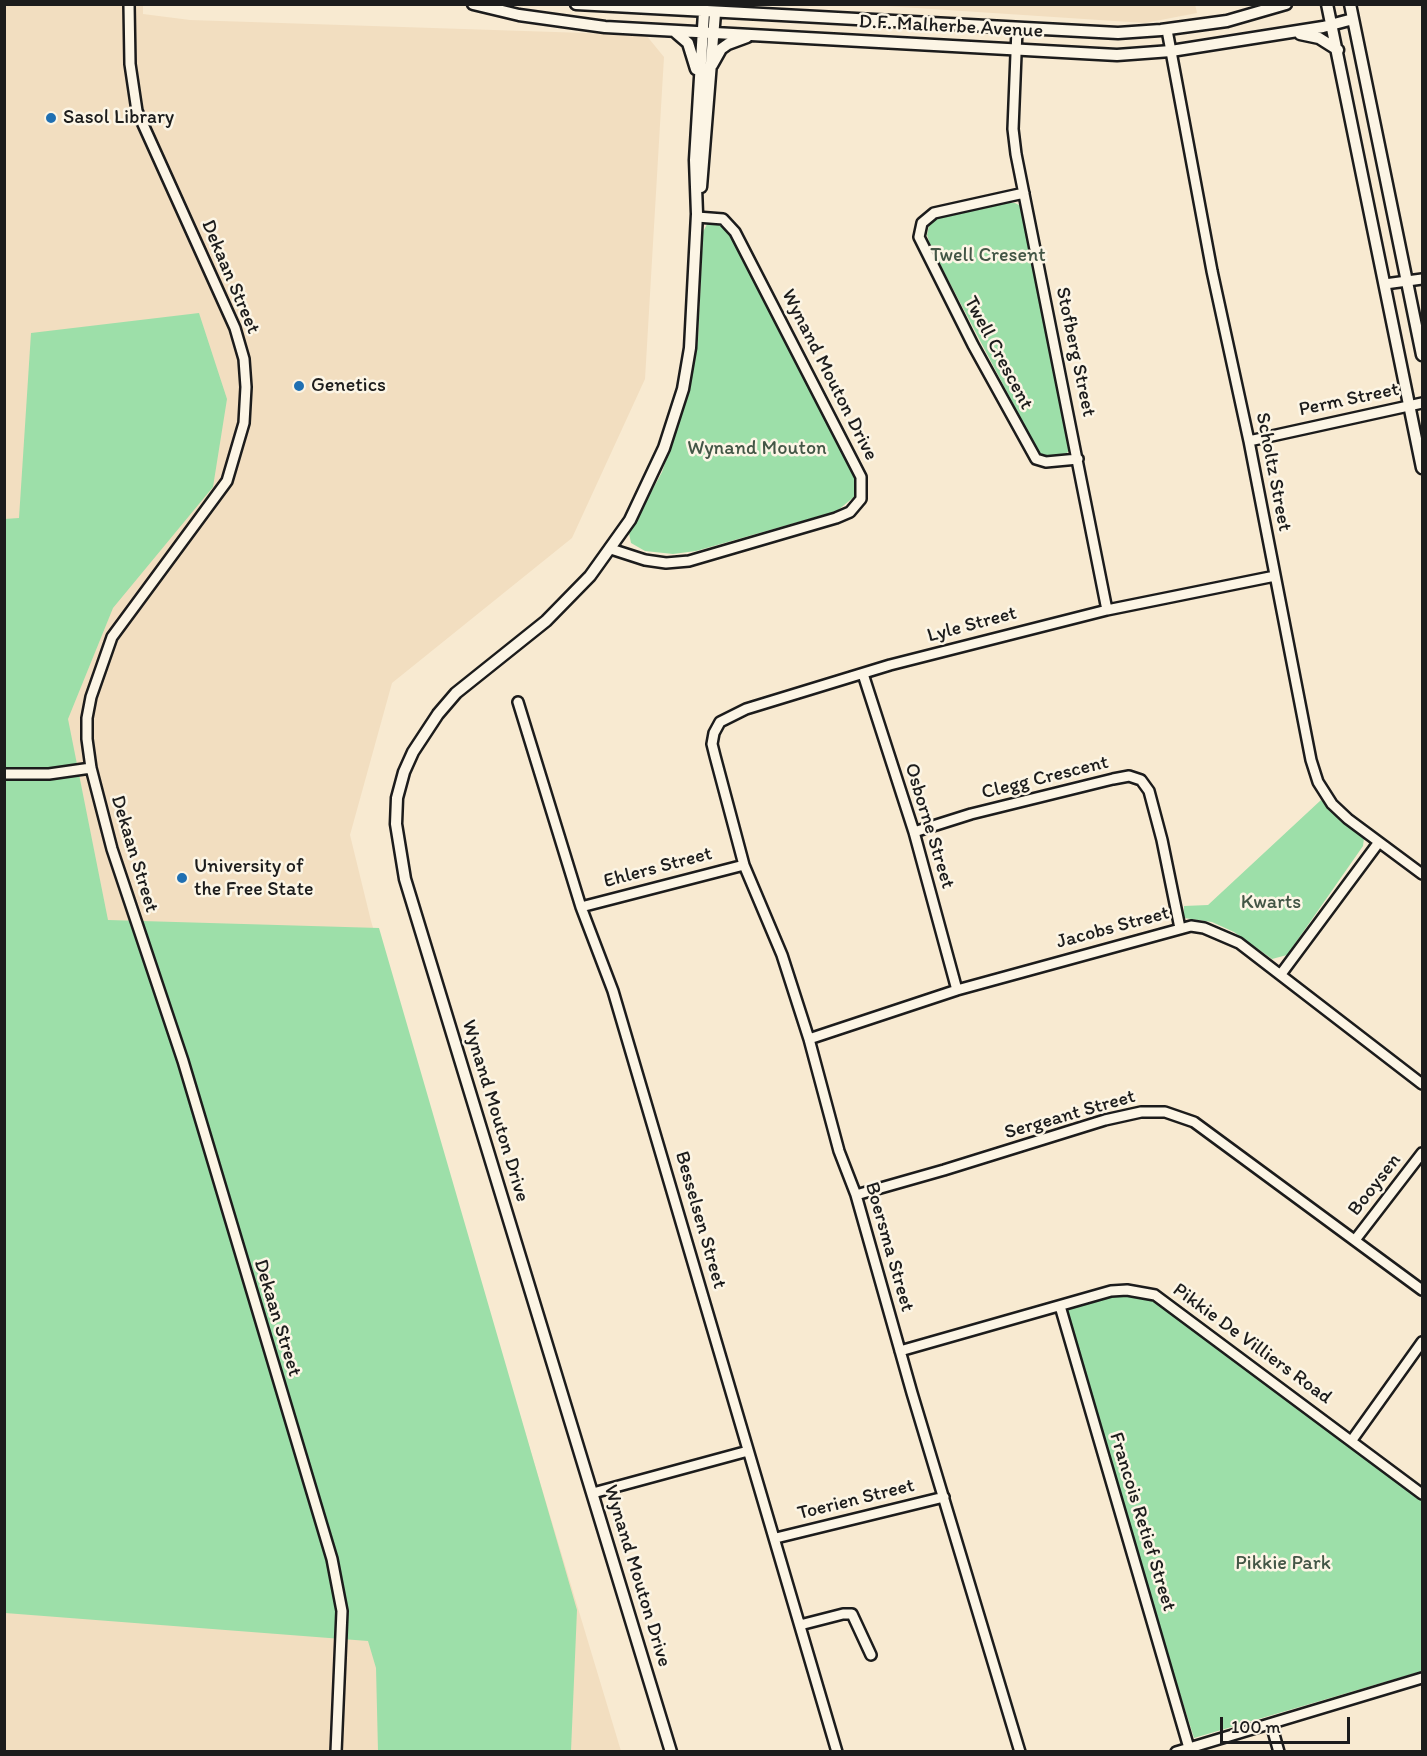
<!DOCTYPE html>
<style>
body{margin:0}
#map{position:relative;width:1427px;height:1756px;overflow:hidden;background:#f8ead1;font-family:Itim,sans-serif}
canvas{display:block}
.frame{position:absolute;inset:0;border:6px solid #1c1c1c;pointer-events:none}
.scale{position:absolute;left:1220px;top:1717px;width:130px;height:27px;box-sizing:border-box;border:3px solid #1c1c1c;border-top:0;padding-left:8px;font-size:18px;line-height:21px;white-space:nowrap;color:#1c1c1c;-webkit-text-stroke:4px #fcf5e5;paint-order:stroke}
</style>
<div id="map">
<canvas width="1427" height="1756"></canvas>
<div class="frame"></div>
<div class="scale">100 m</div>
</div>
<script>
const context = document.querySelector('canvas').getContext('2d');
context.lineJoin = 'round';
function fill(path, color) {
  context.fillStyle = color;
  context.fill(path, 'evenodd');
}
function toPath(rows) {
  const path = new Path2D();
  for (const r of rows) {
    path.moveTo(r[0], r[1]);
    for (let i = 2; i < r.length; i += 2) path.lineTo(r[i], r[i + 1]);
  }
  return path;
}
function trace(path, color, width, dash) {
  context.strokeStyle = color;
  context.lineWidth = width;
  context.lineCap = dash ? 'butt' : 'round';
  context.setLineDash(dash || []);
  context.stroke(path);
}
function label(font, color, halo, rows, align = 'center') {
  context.font = font + ' Itim,sans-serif';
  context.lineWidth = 5;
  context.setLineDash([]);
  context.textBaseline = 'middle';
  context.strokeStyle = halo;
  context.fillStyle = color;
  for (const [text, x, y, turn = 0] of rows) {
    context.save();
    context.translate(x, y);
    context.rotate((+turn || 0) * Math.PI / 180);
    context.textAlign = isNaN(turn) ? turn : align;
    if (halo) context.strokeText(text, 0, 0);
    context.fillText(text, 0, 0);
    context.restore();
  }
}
const built = toPath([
 [1195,4,1197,13,1145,23,871,5],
 [5,5,143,5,143,14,190,20,646,35,664,57,645,379,572,538,392,683,350,835,371,921,621,1751,5,1752]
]);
const green = toPath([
 [1003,203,1015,203,1025,208,1074,437,1068,452,1059,458,1041,457,931,247,927,235,929,225,936,219],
 [708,222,729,222,858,468,858,483,855,496,837,511,696,551,673,554,645,551,631,543,629,533,662,472,686,402,698,340,703,232],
 [199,313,227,399,213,487,113,608,68,719,108,920,379,928,577,1610,571,1751,378,1751,376,1668,368,1641,5,1613,4,519,19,518,31,333],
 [1321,800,1364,838,1363,846,1287,955,1272,959,1234,932,1212,922,1184,918,1184,906,1208,905],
 [1107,1289,1149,1293,1422,1496,1422,1671,1194,1738,1107,1462,1062,1306]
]);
const minor = toPath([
 [129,4,130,64,137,111,235,328,244,359,246,387,244,423,227,481,112,637,91,697,87,718,87,739,91,768,112,849,183,1061,332,1559,342,1611,336,1752],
 [1017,29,1013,129,1016,154,1107,610],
 [1167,30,1212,271,1249,441,1311,760,1318,782,1332,804,1348,819,1422,874],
 [1024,193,934,213,922,223,919,237,973,345,1036,459,1046,462,1078,459],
 [1385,284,1422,279],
 [1249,441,1422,403],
 [611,549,645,560,666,563,689,561,836,518,850,512,861,499,861,477,735,232,723,219,697,217],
 [863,674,914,832,957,990],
 [518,702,581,907,613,991,837,1752],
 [4,774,49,774,91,768],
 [914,832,971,814,1113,779,1129,776,1141,780,1149,791,1162,840,1180,928],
 [581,907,744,865],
 [1281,974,1379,842],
 [809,1039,957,990,1191,926,1204,928,1239,943,1422,1084],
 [856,1195,944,1170,1105,1120,1141,1112,1165,1112,1194,1122,1422,1290],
 [1355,1240,1422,1153],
 [1060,1306,1189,1748],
 [900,1351,1111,1291,1127,1290,1155,1295,1422,1494],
 [1352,1440,1422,1342],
 [593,1493,748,1451],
 [776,1538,944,1497],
 [800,1625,843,1614,852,1614,871,1655],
 [1271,1724,1279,1752],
 [1020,1752,912,1393,856,1195,839,1151,809,1039,782,955,744,865,715,756,712,744,714,733,720,722,746,709,890,665,1107,610,1275,576],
 [1176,1752,1422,1678]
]);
const tertiary = toPath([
 [473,4,519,15,605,27,1117,55,1171,51,1323,27,1353,19],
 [576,4,1118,33,1161,30,1227,21,1286,4],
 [1327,4,1422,468],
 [1350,4,1422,355],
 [674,31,688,43,696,69],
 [1300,34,1319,38,1338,50],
 [712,65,721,49,728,44,747,37],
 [701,187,715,13],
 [671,1752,405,879,396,824,397,798,404,772,413,752,438,714,456,693,546,621,590,576,630,520,664,448,683,389,690,348,697,214,695,160,704,12]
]);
const markers = [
 [51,118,6,"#1f6fb2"],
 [299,386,6,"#1f6fb2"],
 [182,878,6,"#1f6fb2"]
];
const streetNames = [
 ["D.F. Malherbe Avenue",951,27,3],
 ["Dekaan Street",230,277,67],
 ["Stofberg Street",1075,352,78],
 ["Twell Crescent",998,353,62],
 ["Wynand Mouton Drive",829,375,63],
 ["Perm Street",1349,400,-12],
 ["Scholtz Street",1273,472,79],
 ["Lyle Street",972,625,-15],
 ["Clegg Crescent",1045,778,-14],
 ["Osborne Street",929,826,73],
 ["Dekaan Street",134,854,73],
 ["Ehlers Street",658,868,-15],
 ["Jacobs Street",1113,928,-15],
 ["Wynand Mouton Drive",495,1111,73],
 ["Sergeant Street",1070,1115,-16],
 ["Booysen",1375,1185,-52],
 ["Besselsen Street",700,1220,74],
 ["Boersma Street",889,1247,74],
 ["Dekaan Street",277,1318,73],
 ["Pikkie De Villiers Road",1252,1344,36],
 ["Toerien Street",856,1500,-14],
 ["Francois Retief Street",1142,1522,73],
 ["Wynand Mouton Drive",637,1576,73]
];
const poiNames = [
 ["Sasol Library",63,118],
 ["Genetics",311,386],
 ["University of",194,867],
 ["the Free State",194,890]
];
const parkNames = [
 ["Twell Cresent",988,256],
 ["Wynand Mouton",757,449],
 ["Kwarts",1271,903],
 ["Pikkie Park",1283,1564]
];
fill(built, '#f2dec0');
fill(green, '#9ddfa9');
trace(minor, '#1c1c1c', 14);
trace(tertiary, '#1c1c1c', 15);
trace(minor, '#fcf5e5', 9);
trace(tertiary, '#fcf5e5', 10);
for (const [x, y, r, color] of markers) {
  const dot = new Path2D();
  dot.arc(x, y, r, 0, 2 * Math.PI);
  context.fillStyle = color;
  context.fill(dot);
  trace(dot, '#fcf5e5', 2);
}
label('20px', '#1c1c1c', '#fcf5e5', streetNames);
label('20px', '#1c1c1c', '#fcf5e5', poiNames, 'left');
label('20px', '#435646', '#fcf5e5', parkNames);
</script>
